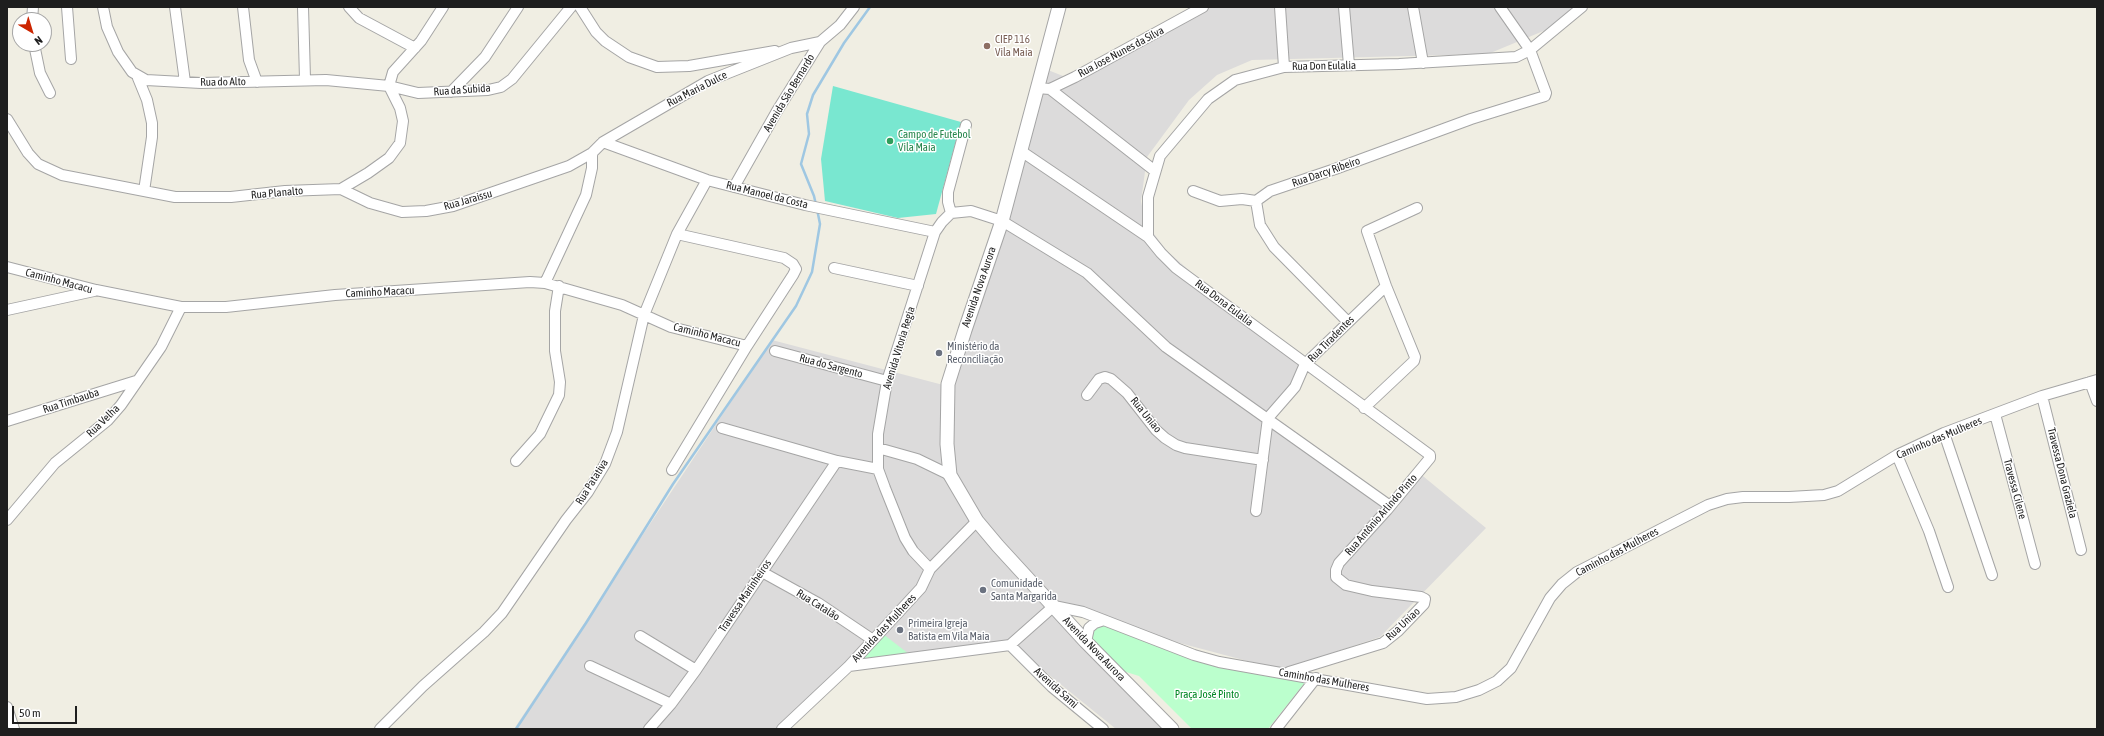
<!DOCTYPE html>
<meta charset="utf-8">
<style>
body{margin:0}
#map{position:relative;width:2104px;height:736px;overflow:hidden;background:#f0eee3;font-family:"Asap Condensed",sans-serif}
canvas{display:block}
.frame{position:absolute;inset:0;border:8px solid #1e1e1e;pointer-events:none}
.north{position:absolute;left:12px;top:12px;width:40px;height:40px;box-sizing:border-box;background:#fff;border:1px solid #a5a5a5;border-radius:50%;rotate:142deg;font-size:11px;font-weight:700;line-height:16px;text-align:center;color:#1e1e1e}
.north::after{content:'';display:block;margin:auto;width:14px;height:18px;background:#cc2500;clip-path:polygon(50% 0,100% 100%,50% 72%,0 100%)}
.scale{position:absolute;left:12px;top:706px;width:65px;height:18px;box-sizing:border-box;border:2px solid #1e1e1e;border-top:0;padding-left:5px;font-size:12px;line-height:14px;white-space:nowrap;color:#1e1e1e;-webkit-text-stroke:3px #fff;paint-order:stroke}
</style>
<div id="map">
<canvas width="2104" height="736"></canvas>
<div class="frame"></div>
<div class="north">N</div>
<div class="scale">50 m</div>
</div>
<script>
const context = document.querySelector('canvas').getContext('2d');
context.lineJoin = 'round';
function fill(path, color) {
  context.fillStyle = color;
  context.fill(path, 'evenodd');
}
function toPath(rows) {
  const path = new Path2D();
  for (const r of rows) {
    path.moveTo(r[0], r[1]);
    for (let i = 2; i < r.length; i += 2) path.lineTo(r[i], r[i + 1]);
  }
  return path;
}
function trace(path, color, width, dash) {
  context.strokeStyle = color;
  context.lineWidth = width;
  context.lineCap = dash ? 'butt' : 'round';
  context.setLineDash(dash || []);
  context.stroke(path);
}
function label(font, color, halo, rows, align = 'center') {
  context.font = font + ' "Asap Condensed",sans-serif';
  context.lineWidth = 3;
  context.setLineDash([]);
  context.textBaseline = 'middle';
  context.strokeStyle = halo;
  context.fillStyle = color;
  for (const [text, x, y, turn = 0] of rows) {
    context.save();
    context.translate(x, y);
    context.rotate((+turn || 0) * Math.PI / 180);
    context.textAlign = isNaN(turn) ? turn : align;
    if (halo) context.strokeText(text, 0, 0);
    context.fillText(text, 0, 0);
    context.restore();
  }
}
const residential = toPath([
 [1205,7,1577,7,1553,27,1488,54,1252,60,1217,75,1189,100,1147,157,1141,201,1145,222,1167,251,1207,286,1302,354,1300,375,1271,415,1398,507,1418,472,1486,528,1380,637,1281,670,1172,641,1054,600,1172,729,1116,729,1012,645,849,666,781,729,514,729,772,340,947,386,1048,70,1073,80]
]);
const park = toPath([
 [1105,623,1201,660,1306,681,1268,729,1192,729,1139,676,1123,671,1090,638,1091,630],
 [883,634,909,654,856,662]
]);
const pitch = toPath([
 [833,86,961,122,936,214,898,218,825,201,821,159]
]);
const stream = toPath([
 [816,205,814,196,801,164,809,134,807,114,813,95,844,43,870,7],
 [516,729,586,623,673,484,796,306,812,272,820,224,817,209]
]);
const minor = toPath([
 [67,7,71,59],
 [103,7,107,27,118,52,132,72,146,80,201,83,326,80,389,86,418,93,488,90,501,87,512,79,571,7],
 [175,7,185,82],
 [243,7,249,60,257,82],
 [303,7,305,79],
 [349,7,359,18,415,48],
 [580,7,596,32,605,41,629,57,657,67,689,66,775,51],
 [1280,7,1284,67],
 [1344,7,1349,65],
 [1413,7,1423,63],
 [32,20,33,7],
 [34,44,40,73,50,93],
 [138,78,147,100,152,123,152,137,144,191],
 [1037,88,1050,89,1075,77,1203,7],
 [1050,89,1155,171],
 [451,92,485,57,518,7],
 [7,119,28,153,38,164,62,175,175,197,231,197,285,191,341,189,368,173,389,158,400,143,403,121,400,108,389,86,393,72,421,41,443,7],
 [603,142,707,180,805,205,935,232],
 [1021,151,1148,237,1161,253,1176,268,1430,455,1430,458,1387,510,1339,563,1336,570,1336,577,1346,585,1372,591,1421,597,1425,599,1424,604,1398,631,1383,643,1289,672],
 [734,187,777,111,820,42,840,25,854,7],
 [341,189,370,203,402,212,426,211,453,206,569,166,592,153,603,142,708,81,791,48,820,42],
 [1193,191,1220,201,1242,199,1256,201],
 [951,213,971,211,1002,221,1087,273,1166,347,1390,506],
 [1148,237,1148,197,1160,156,1208,99,1235,80,1284,67,1399,64,1516,57,1530,50,1582,7],
 [7,267,96,290,181,307,226,307,335,295,530,282,545,283,622,305,671,327,747,346],
 [834,268,918,286],
 [545,283,586,195,592,168,592,153],
 [7,310,94,291],
 [1348,322,1274,247,1260,225,1256,201,1270,191,1335,169,1471,119,1545,96,1546,93,1530,50,1500,7],
 [775,351,887,381],
 [2090,382,2097,401],
 [1087,395,1099,379,1105,377,1111,379,1127,393,1156,430,1165,438,1176,445,1185,448,1263,460],
 [2042,396,2081,550],
 [1364,408,1414,361,1415,357,1386,286,1367,231,1417,208],
 [1995,414,2035,564],
 [7,421,136,381],
 [722,428,837,461,878,469],
 [1944,433,1992,575],
 [878,448,917,459,950,475],
 [1897,455,1929,531,1948,587],
 [516,461,540,434,559,395,560,382,555,351,555,311,559,286],
 [672,470,747,346,793,275,796,269,793,264,784,258,677,234],
 [1256,511,1268,418,1295,387,1305,364,1386,286],
 [7,520,55,463,108,420,121,405,161,347,181,307],
 [930,569,913,551,905,538,885,488,878,469,878,434,887,381,935,232,942,222,951,213,948,202,948,192,966,125],
 [762,572,818,603,873,640],
 [640,636,696,670],
 [1086,642,1089,628,1095,623,1104,620],
 [1010,645,1052,687,1103,729],
 [590,666,671,704],
 [849,666,1010,645,1054,606,1083,612,1194,655,1219,662,1427,699,1456,697,1479,690,1497,681,1511,668,1550,598,1562,584,1577,572,1708,505,1727,499,1743,497,1789,497,1824,495,1838,491,1897,455,1944,433,2042,396,2097,380],
 [7,707,14,729],
 [380,729,423,686,484,632,502,613,566,520,588,492,605,464,617,432,644,315,677,234,707,180],
 [649,729,671,704,696,670,837,461],
 [782,729,849,666,921,588,930,569,977,521],
 [1276,729,1316,678]
]);
const tertiary = toPath([
 [1059,7,1002,221,965,330,948,384,947,444,950,475,977,521,998,546,1086,642,1172,729]
]);
const markers = [
 [987,46,4,"#8d6e63"],
 [890,141,4,"#2e9e5b"],
 [939,353,4,"#6b7280"],
 [983,590,4,"#6b7280"],
 [900,630,4,"#6b7280"]
];
const educationNames = [
 ["CIEP 116",995,40],
 ["Vila Maia",995,53]
];
const streetNames = [
 ["Rua Jose Nunes da Silva",1121,52,-28],
 ["Rua Don Eulalia",1324,66,-1],
 ["Rua do Alto",223,82,-1],
 ["Rua Maria Dulce",697,89,-27],
 ["Rua da Subida",462,90,-4],
 ["Avenida São Bernardo",789,93,-59],
 ["Rua Darcy Ribeiro",1326,172,-19],
 ["Rua Planalto",277,193,-5],
 ["Rua Manoel da Costa",767,195,14],
 ["Rua Jaraissu",468,200,-16],
 ["Caminho Macacu",59,281,15],
 ["Avenida Nova Aurora",979,287,-71],
 ["Caminho Macacu",380,292,-3],
 ["Rua Dona Eulalia",1224,303,37],
 ["Caminho Macacu",707,335,14],
 ["Rua Tiradentes",1331,339,-45],
 ["Avenida Vitoria Regia",899,348,-73],
 ["Rua do Sargento",831,366,15],
 ["Rua Timbauba",71,401,-18],
 ["Rua Uniao",1146,415,51],
 ["Rua Velha",103,421,-44],
 ["Caminho das Mulheres",1939,438,-23],
 ["Travessa Dona Graziela",2062,473,76],
 ["Rua Patativa",592,482,-58],
 ["Travessa Cilene",2015,489,75],
 ["Rua Antônio Arlindo Pinto",1381,515,-49],
 ["Caminho das Mulheres",1617,552,-28],
 ["Travessa Marinheiros",745,596,-56],
 ["Rua Catalão",818,605,32],
 ["Rua Uniao",1403,624,-43],
 ["Avenida das Mulheres",884,628,-47],
 ["Avenida Nova Aurora",1094,649,46],
 ["Caminho das Mulheres",1324,680,10],
 ["Avenida Sami",1056,688,42]
];
const leisureNames = [
 ["Campo de Futebol",898,135],
 ["Vila Maia",898,148]
];
const worshipNames = [
 ["Ministério da",947,347],
 ["Reconciliação",947,360],
 ["Comunidade",991,584],
 ["Santa Margarida",991,597],
 ["Primeira Igreja",908,624],
 ["Batista em Vila Maia",908,637]
];
const parkNames = [
 ["Praça José Pinto",1207,695]
];
fill(residential, '#dcdbdb');
fill(park, '#bbffcd');
fill(pitch, '#79e7d0');
trace(stream, '#9fc7e2', 2.5);
trace(minor, '#a5a5a5', 12);
trace(tertiary, '#a5a5a5', 15);
trace(minor, '#fff', 10);
trace(tertiary, '#fff', 13);
for (const [x, y, r, color] of markers) {
  const dot = new Path2D();
  dot.arc(x, y, r, 0, 2 * Math.PI);
  context.fillStyle = color;
  context.fill(dot);
  trace(dot, '#fff', 1.5);
}
label('11px', '#785e54', '#fff', educationNames, 'left');
label('11px', '#1e1e1e', '#fff', streetNames);
label('11px', '#27864d', '#fff', leisureNames, 'left');
label('11px', '#5b616d', '#fff', worshipNames, 'left');
label('11px', '#008724', '#fff', parkNames);
</script>
